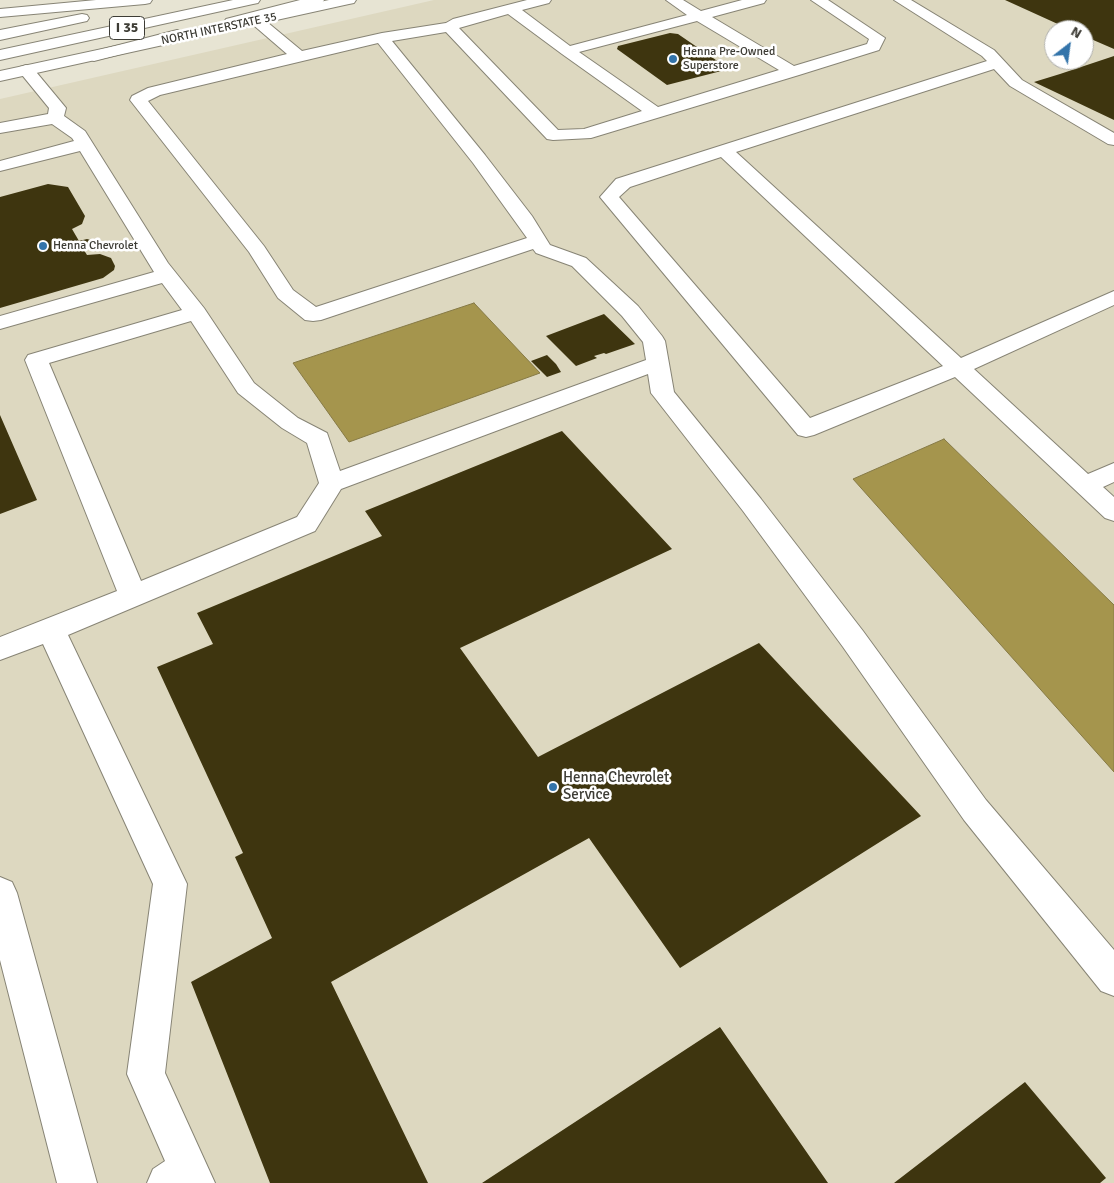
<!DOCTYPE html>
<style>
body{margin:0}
#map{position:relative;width:1114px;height:1183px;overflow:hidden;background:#e7e4d3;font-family:Signika,sans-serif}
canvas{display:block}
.north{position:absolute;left:1044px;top:20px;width:50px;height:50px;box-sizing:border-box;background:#fff;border:1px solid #b1b1ae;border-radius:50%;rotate:30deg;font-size:14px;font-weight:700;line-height:20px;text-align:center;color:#3d3c35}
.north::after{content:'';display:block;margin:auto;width:18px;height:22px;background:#3374aa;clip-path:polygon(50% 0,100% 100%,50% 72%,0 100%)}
</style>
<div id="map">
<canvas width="1114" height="1183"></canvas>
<div class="north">N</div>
</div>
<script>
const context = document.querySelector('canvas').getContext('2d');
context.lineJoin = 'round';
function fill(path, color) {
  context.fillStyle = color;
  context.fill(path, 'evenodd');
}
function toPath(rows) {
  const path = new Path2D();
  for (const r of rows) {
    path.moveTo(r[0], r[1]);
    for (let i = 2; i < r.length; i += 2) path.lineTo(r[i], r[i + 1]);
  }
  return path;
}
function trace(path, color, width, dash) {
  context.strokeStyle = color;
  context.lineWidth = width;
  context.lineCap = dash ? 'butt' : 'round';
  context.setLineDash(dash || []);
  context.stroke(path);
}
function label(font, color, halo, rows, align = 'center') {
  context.font = font + ' Signika,sans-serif';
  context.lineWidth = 5;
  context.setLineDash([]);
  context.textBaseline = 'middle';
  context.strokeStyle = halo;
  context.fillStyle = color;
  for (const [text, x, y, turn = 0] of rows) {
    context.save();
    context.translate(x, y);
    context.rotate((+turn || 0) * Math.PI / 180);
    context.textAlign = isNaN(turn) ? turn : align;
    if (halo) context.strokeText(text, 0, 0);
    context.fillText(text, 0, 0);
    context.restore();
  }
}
const built = toPath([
 [434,0,1114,0,1114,1183,0,1183,0,99],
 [1054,30,1084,30,1084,60,1054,60]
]);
const water = toPath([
 [474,303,540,373,349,442,293,363,474,303],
 [944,439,1114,605,1114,772,853,479,944,439]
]);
const building = toPath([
 [1005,0,1114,0,1114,49,1084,36,1084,30,1071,30],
 [670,33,678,34,729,69,667,85,617,49,618,46],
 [1114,56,1114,120,1034,82,1060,74],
 [48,184,68,187,85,216,82,224,72,229,79,241,87,239,94,241,92,245,82,247,87,255,100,254,111,258,115,266,114,270,103,278,0,308,0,197],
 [604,314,635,344,606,354,604,353,594,356,597,358,576,366,546,336],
 [547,355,556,364,561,372,547,377,531,361],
 [0,415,37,500,0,514],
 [562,431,672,549,460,648,538,757,759,643,921,816,680,968,589,838,331,982,428,1183,270,1183,191,982,272,938,235,857,243,853,157,667,213,644,197,613,382,536,365,511],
 [720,1027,828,1183,482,1183],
 [1025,1082,1106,1178,1100,1183,894,1183]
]);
const minor = toPath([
 [527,0,551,0,549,3,522,10,570,46,687,15,666,0,683,0,701,11,742,0,766,0,764,3,712,17,794,66,867,44,869,39,811,0,828,0,885,38,879,50,799,75,591,138,553,140,547,139,446,32,392,41,485,155,532,216,550,245,586,258,638,306,662,336,665,341,674,392,761,499,863,631,986,800,1114,950,1114,996,1101,991,964,820,843,647,743,511,655,398,651,393,648,374,341,489,315,531,68,635,187,884,165,1073,215,1183,147,1183,153,1169,165,1161,127,1074,153,884,43,644,0,660,0,637,117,591,25,360,28,355,182,310,162,283,0,329,0,316,154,272,80,151,0,171,0,161,74,141,72,138,52,124,0,133,0,123,48,114,49,108,18,70,20,67,26,65,32,67,66,108,64,116,85,131,168,263,204,308,254,383,298,418,327,433,340,471,646,360,643,342,622,316,572,266,536,253,533,249,321,320,313,321,305,320,278,298,249,252,130,100,132,96,148,88,287,54,251,23,249,20,251,17,261,17,302,51,382,33,446,23,453,19,527,0],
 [508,14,562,54,642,111,584,129,558,130,459,28,508,14],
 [697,21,779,70,658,107,579,52,697,21],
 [378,43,473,163,527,238,316,307,293,290,264,246,148,101,160,95,378,43],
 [191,321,238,393,282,428,307,443,319,483,297,517,141,581,49,363,191,321],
 [894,0,911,0,994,50,1022,80,1114,133,1114,145,1108,144,1010,86,994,69,736,152,961,358,1114,291,1114,305,974,369,1088,474,1114,463,1114,482,1103,487,1114,497,1114,521,1105,518,955,377,814,435,806,437,798,435,600,197,616,179,987,61,982,56,894,0],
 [721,157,943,366,810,418,619,197,630,187,721,157],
 [0,877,12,882,17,893,97,1183,57,1183,0,960,0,877]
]);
const major = toPath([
 [329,0,356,0,354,3,349,4,0,81,0,71,329,0]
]);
const highway = toPath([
 [96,0,152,0,150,3,145,4,0,17,0,9,96,0],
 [233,0,260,0,258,3,253,4,0,60,0,50,233,0],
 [300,0,324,0,322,3,231,26,226,25,224,22,226,19,300,0],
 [82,14,87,15,89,18,87,21,0,40,0,30,82,14],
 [177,30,182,32,185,35,182,38,94,61,88,59,86,56,88,53,177,30]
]);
const markers = [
 [673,59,5,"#3374aa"],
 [43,246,5,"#3374aa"],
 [553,787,5,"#3374aa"]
];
const farStreetnames = [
 ["NORTH INTERSTATE 35",219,29,-12]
];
const farPoinames = [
 ["Henna Pre-Owned",683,52],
 ["Superstore",683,66],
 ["Henna Chevrolet",53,246]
];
const shields = [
 [127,28,35]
];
const shieldNames = [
 ["I 35",127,28]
];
const poiNames = [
 ["Henna Chevrolet",563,778],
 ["Service",563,795]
];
fill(built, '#ddd8c0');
fill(water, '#a5954d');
trace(water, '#867a46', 1);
fill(building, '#3e350f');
trace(minor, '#878475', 2);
trace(major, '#878475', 2);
trace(highway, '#878475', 2);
fill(minor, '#fff');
fill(major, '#fff');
fill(highway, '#fff');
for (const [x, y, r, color] of markers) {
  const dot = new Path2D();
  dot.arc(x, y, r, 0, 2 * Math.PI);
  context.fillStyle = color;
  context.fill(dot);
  trace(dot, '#fff', 2);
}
label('12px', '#3d3c35', '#fff', farStreetnames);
label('12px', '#3d3c35', '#fff', farPoinames, 'left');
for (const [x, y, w] of shields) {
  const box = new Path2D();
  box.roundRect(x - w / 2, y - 11.5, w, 23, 4);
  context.fillStyle = '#fff';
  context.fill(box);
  trace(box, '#3d3c35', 1);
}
label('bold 14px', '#3d3c35', null, shieldNames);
label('15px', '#3d3c35', '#fff', poiNames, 'left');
</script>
